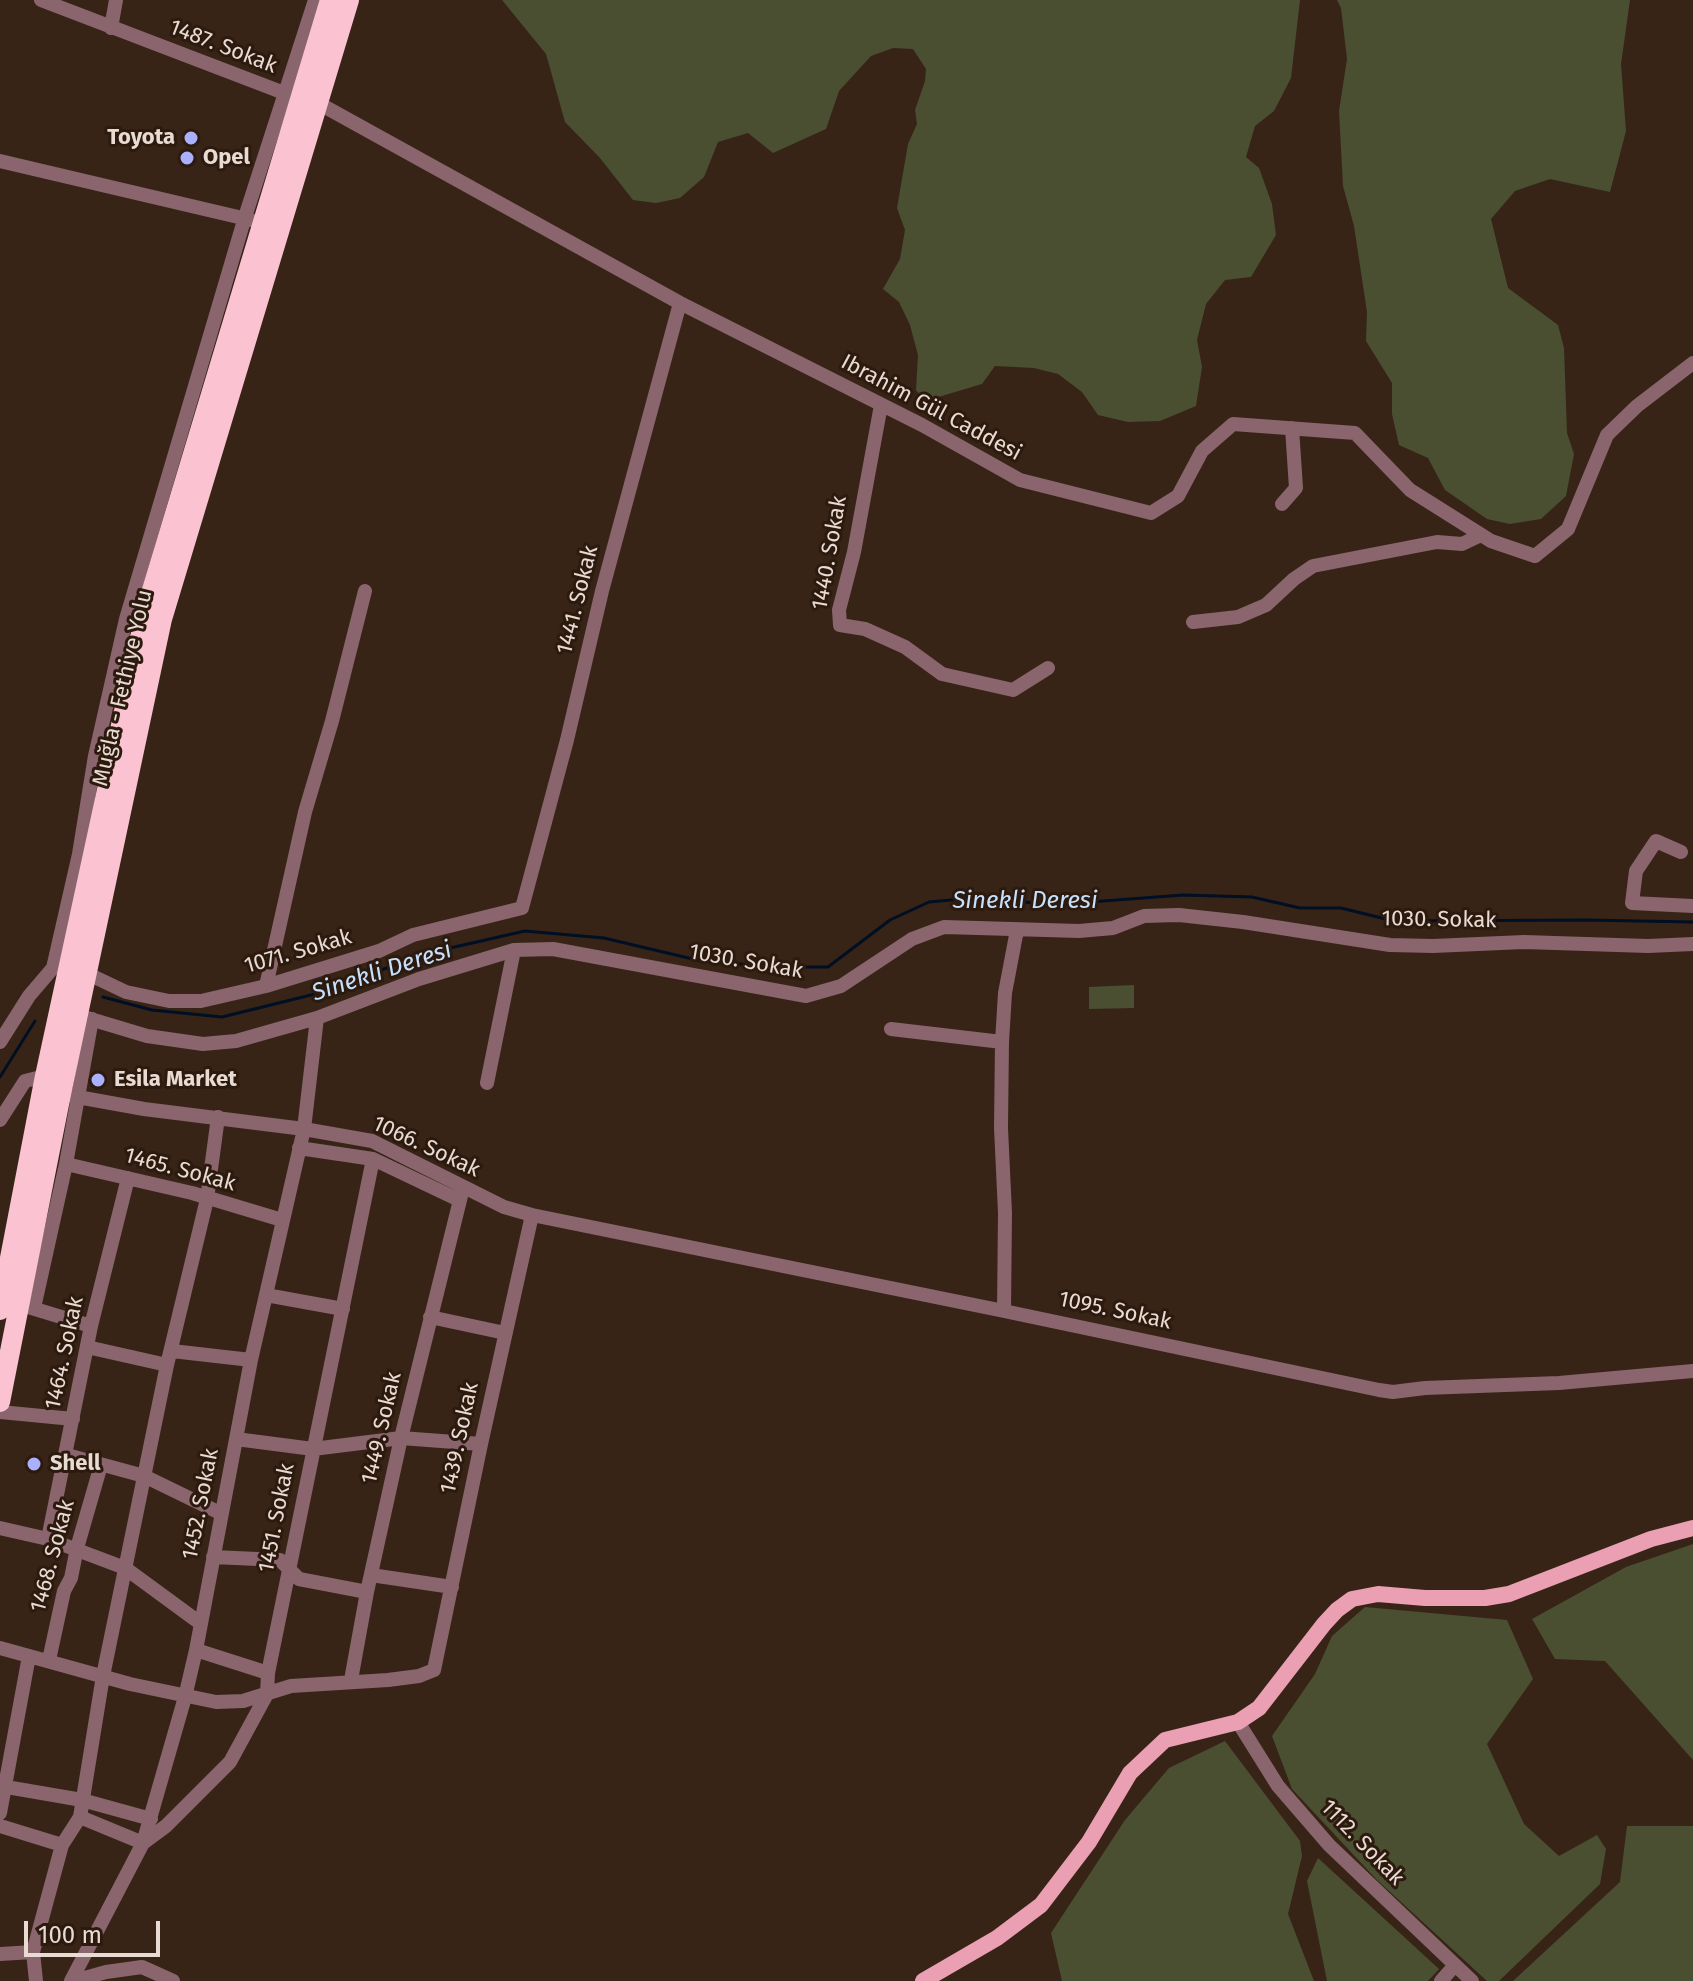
<!DOCTYPE html>
<meta charset="utf-8">
<style>
body{margin:0}
#map{position:relative;width:1693px;height:1981px;overflow:hidden;background:#372417;font-family:"Fira Sans",sans-serif}
canvas{display:block}
.scale{position:absolute;left:24px;top:1921px;width:136px;height:36px;box-sizing:border-box;border:4px solid #e8dbd3;border-top:0;padding-left:10px;font-size:24px;line-height:28px;white-space:nowrap;color:#e8dbd3;-webkit-text-stroke:6px #2d1a0e;paint-order:stroke}
</style>
<div id="map">
<canvas width="1693" height="1981"></canvas>
<div class="scale">100 m</div>
</div>
<script>
const context = document.querySelector('canvas').getContext('2d');
context.lineJoin = 'round';
function fill(path, color) {
  context.fillStyle = color;
  context.fill(path, 'evenodd');
}
function toPath(rows) {
  const path = new Path2D();
  for (const r of rows) {
    path.moveTo(r[0], r[1]);
    for (let i = 2; i < r.length; i += 2) path.lineTo(r[i], r[i + 1]);
  }
  return path;
}
function trace(path, color, width, dash) {
  context.strokeStyle = color;
  context.lineWidth = width;
  context.lineCap = dash ? 'butt' : 'round';
  context.setLineDash(dash || []);
  context.stroke(path);
}
function label(font, color, halo, rows, align = 'center') {
  context.font = font + ' "Fira Sans",sans-serif';
  context.lineWidth = 6;
  context.setLineDash([]);
  context.textBaseline = 'middle';
  context.strokeStyle = halo;
  context.fillStyle = color;
  for (const [text, x, y, turn = 0] of rows) {
    context.save();
    context.translate(x, y);
    context.rotate((+turn || 0) * Math.PI / 180);
    context.textAlign = isNaN(turn) ? turn : align;
    if (halo) context.strokeText(text, 0, 0);
    context.fillText(text, 0, 0);
    context.restore();
  }
}
const green = toPath([
 [502,0,1300,0,1291,78,1274,111,1255,126,1246,157,1259,168,1272,204,1276,235,1251,277,1225,280,1206,304,1197,340,1202,367,1196,406,1160,421,1128,422,1098,415,1082,392,1058,374,1034,368,995,366,982,384,925,401,916,390,918,355,910,325,899,302,883,289,900,259,905,230,897,208,908,144,917,124,915,110,925,81,926,69,913,49,893,48,871,56,839,91,826,129,773,153,748,133,718,142,704,177,680,198,656,203,633,200,600,158,565,122,546,54],
 [1337,0,1630,0,1621,64,1626,131,1610,192,1550,179,1515,191,1491,219,1508,288,1558,325,1564,348,1567,433,1574,454,1566,496,1541,519,1510,524,1487,519,1445,490,1428,458,1399,445,1392,414,1392,383,1366,341,1367,312,1354,226,1343,186,1339,111,1347,59,1341,8],
 [1134,985,1134,1008,1089,1009,1089,987],
 [1693,1544,1693,1760,1605,1661,1555,1659,1532,1619,1626,1567],
 [1365,1607,1507,1620,1533,1679,1487,1744,1524,1824,1559,1856,1597,1835,1606,1849,1600,1884,1499,1981,1487,1981,1377,1880,1292,1789,1272,1736,1315,1674,1332,1636],
 [1225,1741,1300,1841,1302,1856,1288,1914,1314,1981,1062,1981,1051,1933,1125,1820,1169,1768],
 [1627,1826,1693,1826,1693,1981,1513,1981,1620,1882],
 [1318,1858,1439,1969,1428,1981,1327,1981,1307,1881]
]);
const stream = toPath([
 [103,997,152,1010,222,1017,315,994,428,953,525,931,604,938,701,961,777,967,828,967,890,920,929,902,983,897,1050,905,1183,895,1252,897,1300,908,1341,908,1394,921,1586,920,1693,922],
 [0,1077,35,1021]
]);
const minor = toPath([
 [41,0,292,96],
 [111,28,116,0],
 [318,103,680,303,922,425,1020,480,1151,513,1178,496,1202,451,1233,424,1355,433,1410,490,1491,541,1535,556,1568,529,1607,435,1637,406,1693,363],
 [0,161,251,220],
 [881,405,854,552,839,610,840,625,865,629,905,647,942,674,1013,690,1048,668],
 [1282,504,1296,488,1292,428],
 [1193,622,1238,617,1266,605,1294,579,1313,566,1437,542,1462,544,1481,535],
 [1681,852,1656,841,1636,871,1632,903,1693,906],
 [53,968,79,854,95,756,126,619,245,217,315,0],
 [86,973,126,992,169,1001,201,1001,266,986,379,951,413,935,522,908,567,740,602,591,680,303],
 [266,986,305,812,332,721,365,591],
 [77,1015,147,1036,203,1044,236,1041,317,1018,419,979,514,950,553,949,806,996,841,986,912,939,944,927,1079,931,1113,928,1144,916,1179,915,1243,922,1390,945,1433,946,1524,942,1648,946,1693,944],
 [891,1029,1002,1042],
 [0,1042,29,996,58,962],
 [487,1083,514,950],
 [61,1094,144,1109,304,1129,372,1141,504,1207,532,1215,1004,1311,1379,1390,1393,1392,1425,1388,1559,1383,1693,1371],
 [0,1120,25,1081,45,1076],
 [299,1148,373,1159,459,1200],
 [66,1164,192,1193,282,1220],
 [266,1295,343,1309],
 [25,1306,91,1326],
 [34,1308,66,1164,92,1019],
 [1004,1311,1005,1213,1001,1128,1002,1042,1005,993,1017,930],
 [430,1317,505,1333],
 [87,1347,167,1365],
 [172,1351,251,1360],
 [0,1412,73,1419],
 [236,1439,313,1449,401,1438,481,1444],
 [67,1455,144,1476,220,1513],
 [0,1528,48,1539,125,1568,200,1623],
 [48,1539,91,1326,128,1178],
 [213,1557,280,1560,299,1579,367,1592],
 [371,1575,452,1587],
 [0,1648,130,1684,216,1702,243,1701,291,1686,388,1680,419,1676,434,1670,481,1444,532,1215],
 [196,1650,268,1673],
 [49,1660,64,1591,71,1578,77,1548,101,1465],
 [351,1680,367,1592,401,1438,463,1188],
 [1238,1722,1278,1786,1329,1845,1472,1981],
 [0,1786,82,1800,151,1819],
 [0,1813,29,1656],
 [80,1817,143,1843,166,1826,230,1762,267,1694,268,1673,373,1159],
 [0,1826,62,1845],
 [0,1954,33,1952],
 [36,1981,33,1952,62,1845,80,1817,103,1676,167,1365,207,1199,218,1117],
 [71,1981,143,1843,185,1697,196,1650,251,1360,304,1129,317,1018],
 [74,1981,106,1972,142,1967,173,1981],
 [1441,1981,1455,1965]
]);
const major = toPath([
 [923,1981,997,1938,1041,1905,1089,1842,1130,1773,1165,1740,1238,1722,1259,1708,1324,1624,1337,1610,1352,1599,1378,1594,1425,1598,1485,1598,1509,1594,1651,1539,1693,1528]
]);
const highway = toPath([
 [0,1310,45,1076,146,610,330,0],
 [0,1402,61,1094,162,619,349,0]
]);
const markers = [
 [191,138,8,"#aab0fc"],
 [187,158,8,"#aab0fc"],
 [98,1080,8,"#aab0fc"],
 [34,1464,8,"#aab0fc"]
];
const streetNames = [
 ["1487. Sokak",223,47,21],
 ["Ibrahim Gül Caddesi",931,408,28],
 ["1440. Sokak",830,553,-80],
 ["1441. Sokak",578,600,-76],
 ["Muğla - Fethiye Yolu",123,688,-77],
 ["1030. Sokak",1439,920,1],
 ["1071. Sokak",298,952,-16],
 ["1030. Sokak",746,962,10],
 ["1066. Sokak",426,1147,25],
 ["1465. Sokak",180,1170,15],
 ["1095. Sokak",1115,1311,12],
 ["1464. Sokak",65,1353,-78],
 ["1449. Sokak",382,1428,-77],
 ["1439. Sokak",460,1438,-78],
 ["1452. Sokak",201,1504,-79],
 ["1451. Sokak",277,1518,-79],
 ["1468. Sokak",53,1556,-75],
 ["1112. Sokak",1362,1843,46]
];
const poiNames = [
 ["Toyota",175,138,"right"],
 ["Opel",203,158],
 ["Esila Market",114,1080],
 ["Shell",50,1464]
];
const waterNames = [
 ["Sinekli Deresi",1025,901],
 ["Sinekli Deresi",382,972,-18]
];
fill(green, '#4a4f32');
trace(stream, '#000f23', 3);
trace(minor, '#8a656e', 14);
trace(major, '#eb9fb3', 16);
trace(highway, '#fbc3d1', 20);
for (const [x, y, r, color] of markers) {
  const dot = new Path2D();
  dot.arc(x, y, r, 0, 2 * Math.PI);
  context.fillStyle = color;
  context.fill(dot);
  trace(dot, '#2d1a0e', 3);
}
label('22px', '#e8dbd3', '#2d1a0e', streetNames);
label('bold 22px', '#e8dbd3', '#2d1a0e', poiNames, 'left');
label('italic 24px', '#c6e1fd', '#2d1a0e', waterNames);
</script>
